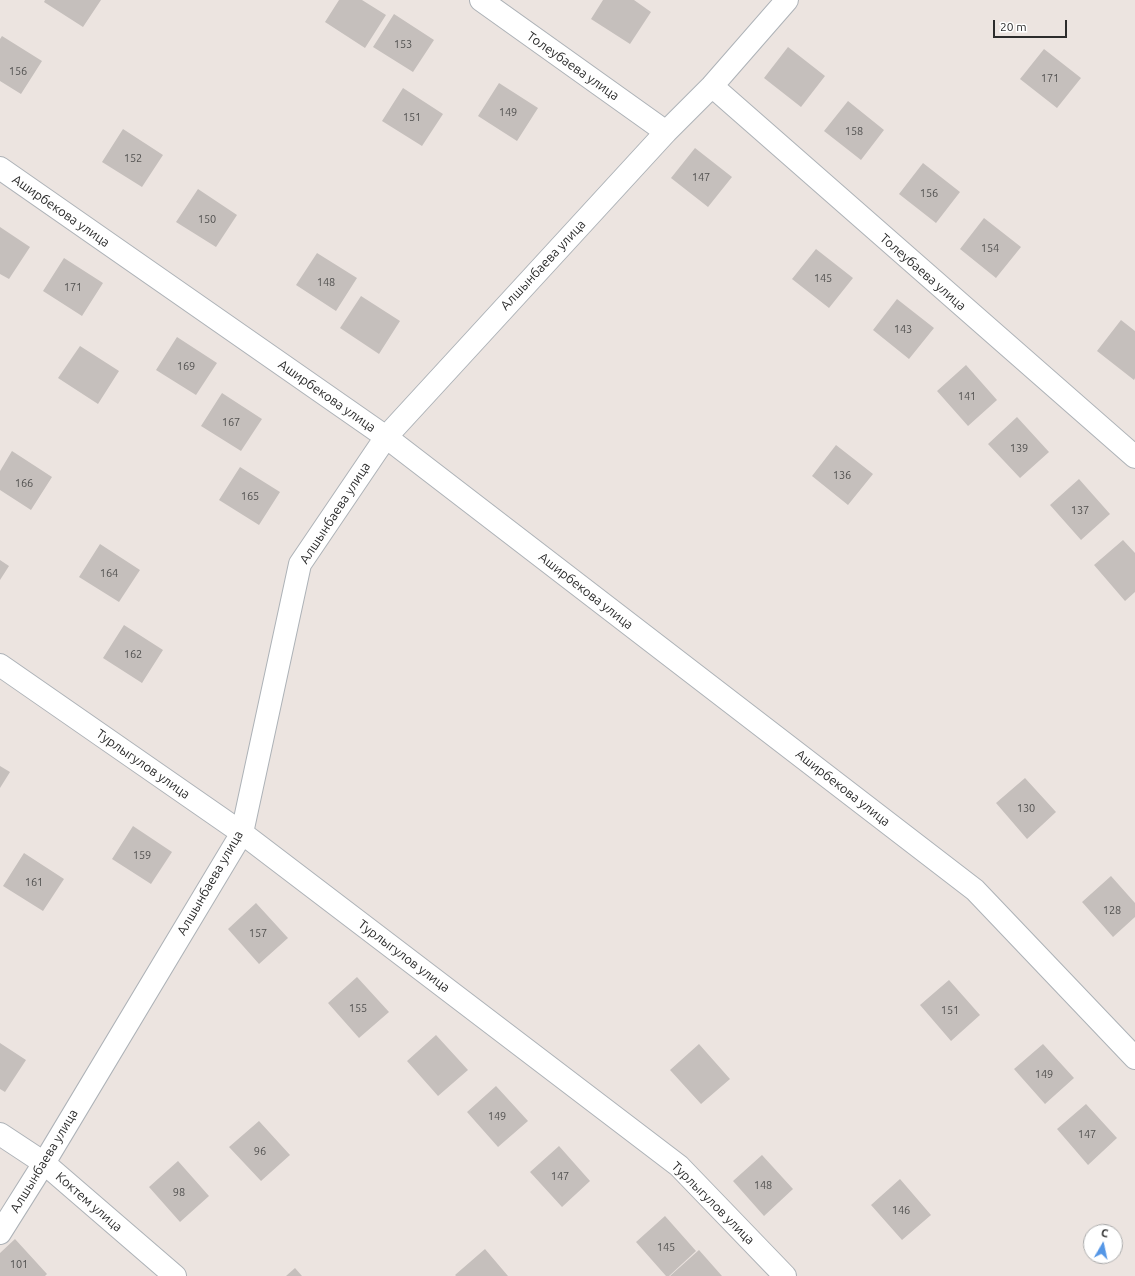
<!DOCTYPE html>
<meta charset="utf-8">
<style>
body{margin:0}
#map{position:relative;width:1135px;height:1276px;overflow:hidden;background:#ece4e0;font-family:Ubuntu,sans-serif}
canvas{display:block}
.north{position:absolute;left:1083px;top:1224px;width:40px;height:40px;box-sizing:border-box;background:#fff;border:1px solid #ababab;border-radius:50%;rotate:9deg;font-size:11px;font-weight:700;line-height:16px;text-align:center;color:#2c2c2c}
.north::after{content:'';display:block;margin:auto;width:14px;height:18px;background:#5496e6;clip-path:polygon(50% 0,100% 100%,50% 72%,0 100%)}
.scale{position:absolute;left:993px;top:20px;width:74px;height:18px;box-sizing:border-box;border:2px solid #2c2c2c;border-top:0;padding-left:5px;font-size:12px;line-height:14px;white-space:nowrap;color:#2c2c2c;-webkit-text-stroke:3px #fff;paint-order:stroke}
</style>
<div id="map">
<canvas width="1135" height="1276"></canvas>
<div class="north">С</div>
<div class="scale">20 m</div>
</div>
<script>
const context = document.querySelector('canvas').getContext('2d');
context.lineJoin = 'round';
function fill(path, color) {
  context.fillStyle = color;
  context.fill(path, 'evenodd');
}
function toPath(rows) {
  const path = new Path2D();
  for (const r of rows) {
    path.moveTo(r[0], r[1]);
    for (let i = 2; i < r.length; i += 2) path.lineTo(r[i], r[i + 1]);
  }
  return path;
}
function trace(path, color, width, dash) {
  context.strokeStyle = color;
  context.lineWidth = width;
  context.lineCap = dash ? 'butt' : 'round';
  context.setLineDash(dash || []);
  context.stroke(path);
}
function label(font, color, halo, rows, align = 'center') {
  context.font = font + ' Ubuntu,sans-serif';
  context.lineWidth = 3.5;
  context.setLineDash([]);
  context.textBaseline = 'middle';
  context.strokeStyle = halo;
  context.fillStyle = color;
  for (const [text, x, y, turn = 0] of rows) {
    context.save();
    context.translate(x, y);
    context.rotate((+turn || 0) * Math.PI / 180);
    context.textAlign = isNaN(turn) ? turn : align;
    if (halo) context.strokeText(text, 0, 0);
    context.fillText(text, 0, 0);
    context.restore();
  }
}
const building = toPath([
 [45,0,101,0,83,27,44,2],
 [339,0,362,0,386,15,365,48,325,22],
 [603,0,634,0,651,12,630,44,591,19],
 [394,14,434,40,413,72,373,47],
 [2,36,42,61,21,94,0,81,0,39],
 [788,47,825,76,801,107,764,78],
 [1044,49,1081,78,1057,108,1020,79],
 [499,83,538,108,517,141,478,116],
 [403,88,443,114,422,146,382,121],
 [848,101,884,130,861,160,824,131],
 [123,129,163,155,142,187,102,162],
 [695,148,732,177,708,207,671,178],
 [923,163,960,192,936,223,899,194],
 [198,189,237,215,216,247,176,222],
 [984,218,1021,247,996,278,960,249],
 [0,227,30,247,9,279,0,274],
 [816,249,853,278,829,308,792,279],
 [317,253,357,278,336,311,296,285],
 [64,258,103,283,82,316,43,291],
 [361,296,400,321,379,354,340,328],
 [897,299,934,328,909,359,873,330],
 [1121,320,1135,331,1135,378,1134,380,1097,351],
 [177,337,217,363,196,395,156,370],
 [80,346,119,371,98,404,58,378],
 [966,365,997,400,968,426,937,391],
 [222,393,262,419,241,451,201,426],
 [1017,417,1049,452,1020,478,988,444],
 [836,445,873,474,848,505,812,476],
 [12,451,52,477,31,510,0,490,0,471],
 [240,467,280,492,259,525,219,500],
 [1079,479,1110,514,1081,540,1050,505],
 [1123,540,1135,553,1135,592,1125,601,1094,565],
 [100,544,140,570,119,602,79,577],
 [0,560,9,566,0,580],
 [124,625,163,650,142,683,103,658],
 [0,766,10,772,0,788],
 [1025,778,1056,812,1027,839,996,803],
 [133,826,172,852,151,884,112,859],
 [24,853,64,879,43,911,3,886],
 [1111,876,1135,903,1135,917,1113,937,1082,902],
 [256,903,288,938,259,964,228,929],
 [357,977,389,1012,359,1038,328,1003],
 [949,980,980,1015,951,1041,920,1005],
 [436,1035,468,1070,438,1096,407,1061],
 [0,1043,26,1060,5,1092,0,1089],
 [699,1044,730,1079,701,1104,670,1070],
 [1043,1044,1074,1078,1045,1104,1014,1069],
 [496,1086,528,1121,498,1147,467,1112],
 [1086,1104,1117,1138,1088,1165,1057,1129],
 [259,1121,290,1155,261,1181,229,1147],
 [559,1146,590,1181,562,1207,530,1172],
 [762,1155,793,1189,764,1216,733,1181],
 [178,1161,209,1196,180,1222,149,1187],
 [900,1179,931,1215,902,1240,871,1205],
 [665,1216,696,1251,669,1276,666,1276,636,1242],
 [15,1239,47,1274,45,1276,0,1276,0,1253],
 [485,1249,508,1276,456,1276,455,1275],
 [699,1250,722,1276,670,1276],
 [295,1268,302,1276,286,1276]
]);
const minor = toPath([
 [481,0,666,132],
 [712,86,1135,457],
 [0,168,386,437,975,890,1135,1058],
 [0,665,242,833,679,1166,785,1276],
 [0,1134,44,1163,175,1276],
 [0,1233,44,1163,242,833,300,564,386,437,666,132,712,86,787,0]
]);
const numberNames = [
 ["153",403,44],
 ["156",18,71],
 ["171",1050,78],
 ["149",508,112],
 ["151",412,117],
 ["158",854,131],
 ["152",133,158],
 ["147",701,177],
 ["156",929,193],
 ["150",207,219],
 ["154",990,248],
 ["145",823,278],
 ["148",326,282],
 ["171",73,287],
 ["143",903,329],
 ["169",186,366],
 ["141",967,396],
 ["167",231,422],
 ["139",1019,448],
 ["136",842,475],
 ["166",24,483],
 ["165",250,496],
 ["137",1080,510],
 ["164",109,573],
 ["162",133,654],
 ["130",1026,808],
 ["159",142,855],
 ["161",34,882],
 ["128",1112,910],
 ["157",258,933],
 ["155",358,1008],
 ["151",950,1010],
 ["149",1044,1074],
 ["149",497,1116],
 ["147",1087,1134],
 ["96",260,1151],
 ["147",560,1176],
 ["148",763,1185],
 ["98",179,1192],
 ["146",901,1210],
 ["145",666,1247],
 ["101",19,1264]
];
const streetNames = [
 ["Толеубаева улица",573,66,35],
 ["Аширбекова улица",61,211,35],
 ["Алшынбаева улица",543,265,-47],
 ["Толеубаева улица",923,272,41],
 ["Аширбекова улица",327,396,35],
 ["Алшынбаева улица",335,513,-57],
 ["Аширбекова улица",586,591,38],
 ["Турлыгулов улица",143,764,35],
 ["Аширбекова улица",843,788,38],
 ["Алшынбаева улица",210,883,-60],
 ["Турлыгулов улица",404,956,37],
 ["Алшынбаева улица",44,1161,-59],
 ["Коктем улица",89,1202,41],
 ["Турлыгулов улица",713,1203,45]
];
fill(building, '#c5bfbc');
trace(minor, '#adb2b7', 24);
trace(minor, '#fff', 22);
label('11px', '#525150', null, numberNames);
label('13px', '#2c2c2c', '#fff', streetNames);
</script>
